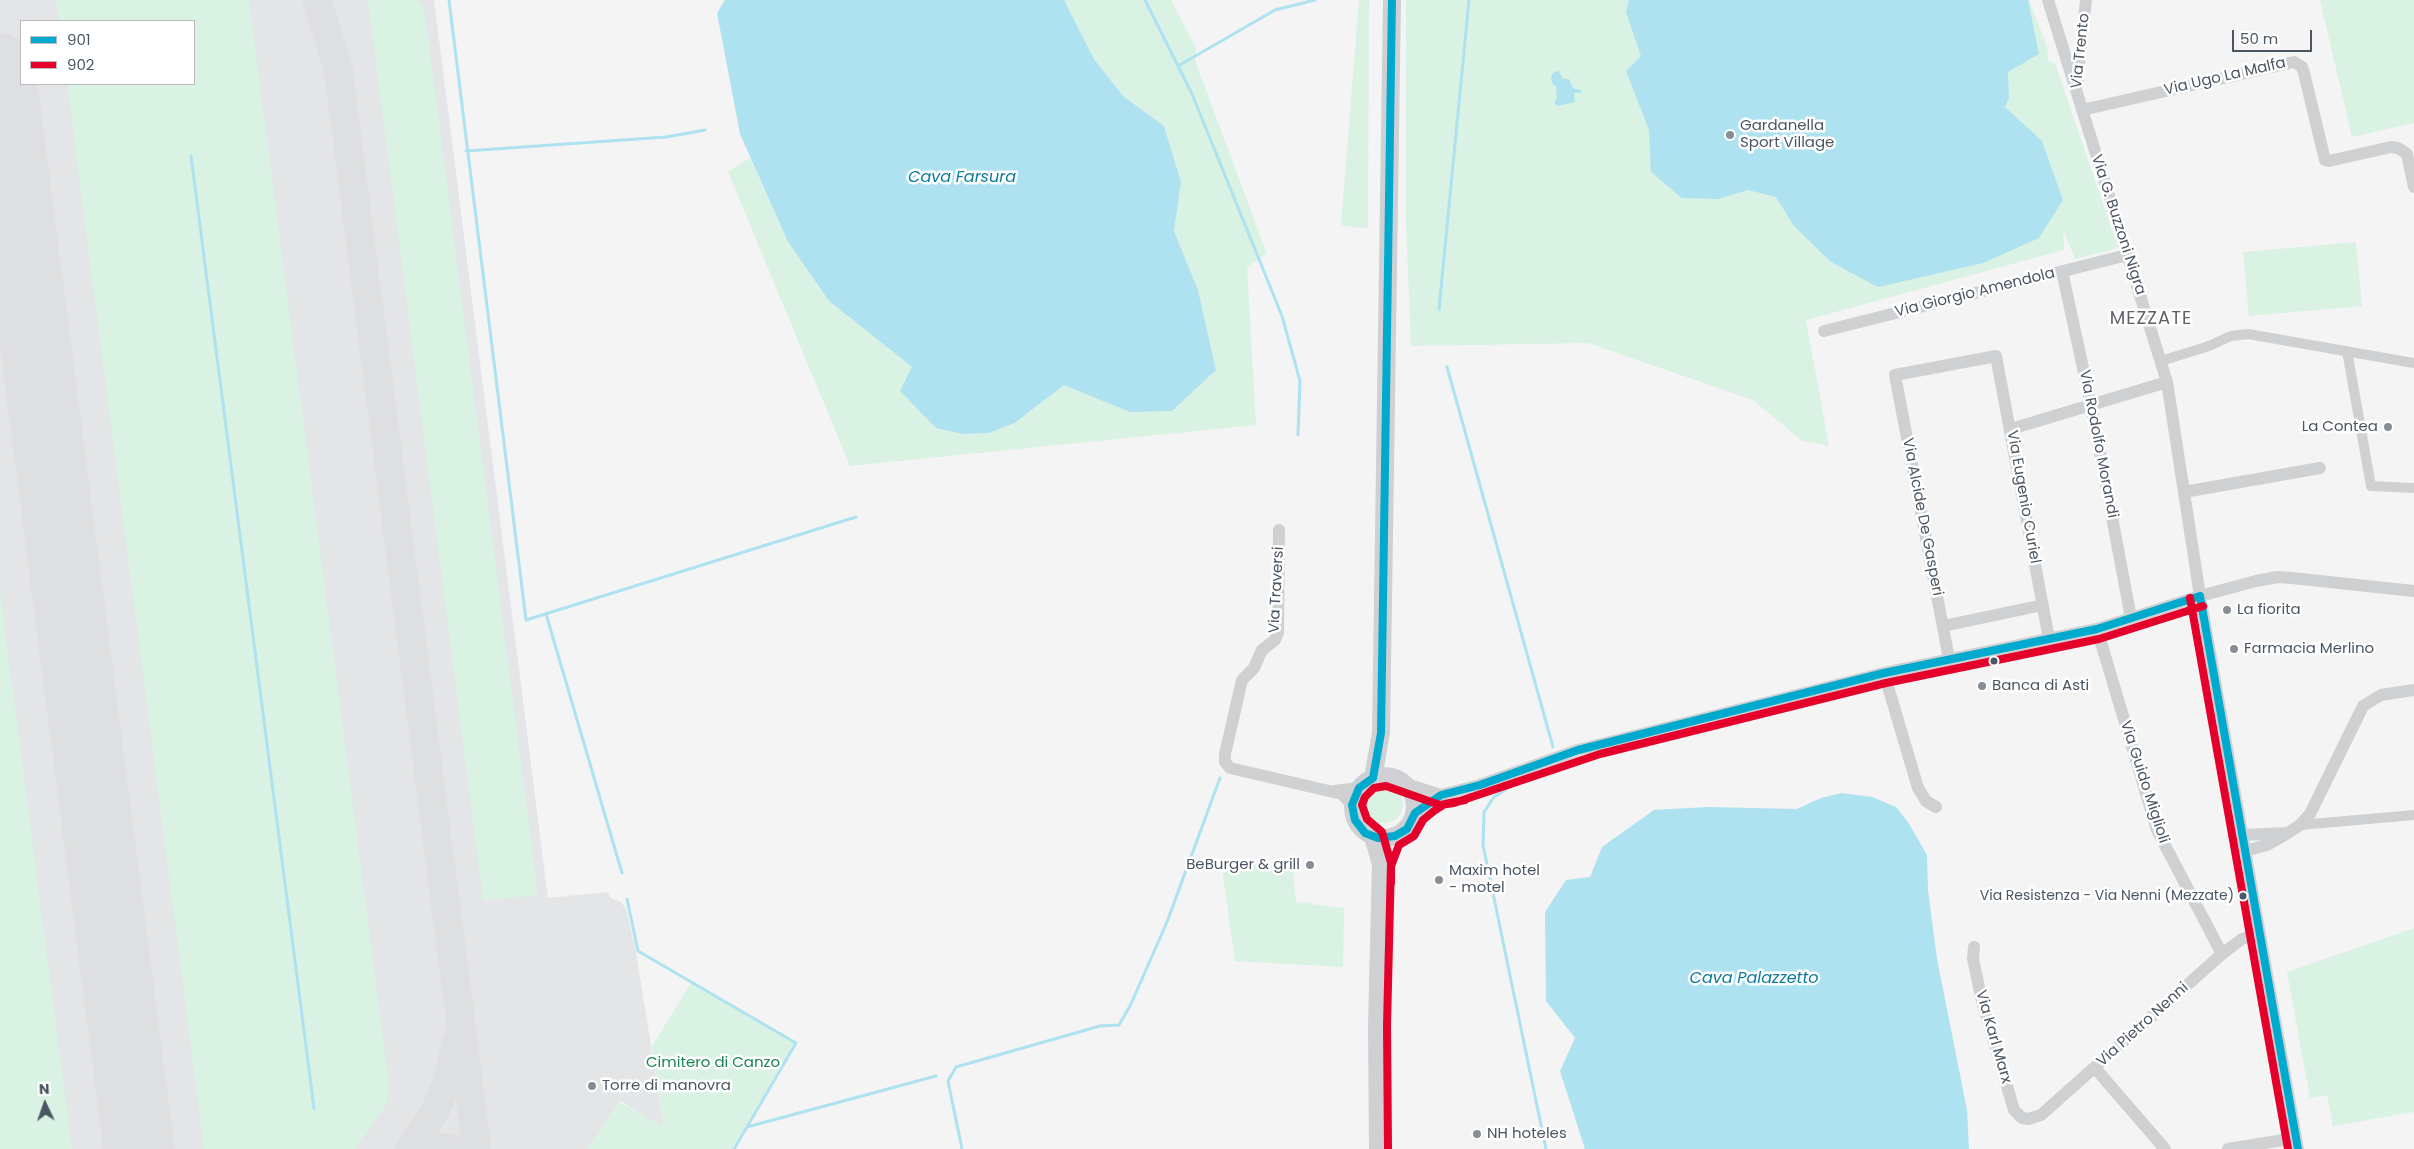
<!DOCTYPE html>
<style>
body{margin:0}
#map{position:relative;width:2414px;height:1149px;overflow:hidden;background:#f4f4f4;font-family:Poppins,sans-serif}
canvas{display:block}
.legend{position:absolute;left:20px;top:20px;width:175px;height:65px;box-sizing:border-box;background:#fff;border:1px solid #b7bbc0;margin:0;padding:6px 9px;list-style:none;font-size:15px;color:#4a5661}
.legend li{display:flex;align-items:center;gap:10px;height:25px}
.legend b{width:25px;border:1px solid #b7bbc0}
.north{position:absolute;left:20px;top:1079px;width:50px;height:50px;-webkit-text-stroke:4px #fff;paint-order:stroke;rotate:357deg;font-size:14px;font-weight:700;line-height:20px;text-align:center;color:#4a5661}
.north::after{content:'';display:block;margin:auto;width:18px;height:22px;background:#4a5661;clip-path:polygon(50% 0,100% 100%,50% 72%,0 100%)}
.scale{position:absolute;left:2232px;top:30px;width:80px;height:22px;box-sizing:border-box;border:2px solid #4a5661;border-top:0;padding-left:6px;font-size:15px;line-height:18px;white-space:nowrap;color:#4a5661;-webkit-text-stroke:4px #fff;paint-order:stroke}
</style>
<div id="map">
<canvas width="2414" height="1149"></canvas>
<ul class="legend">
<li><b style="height:6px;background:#00a9ce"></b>901</li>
<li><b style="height:6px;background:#e4002b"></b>902</li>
</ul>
<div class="north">N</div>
<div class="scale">50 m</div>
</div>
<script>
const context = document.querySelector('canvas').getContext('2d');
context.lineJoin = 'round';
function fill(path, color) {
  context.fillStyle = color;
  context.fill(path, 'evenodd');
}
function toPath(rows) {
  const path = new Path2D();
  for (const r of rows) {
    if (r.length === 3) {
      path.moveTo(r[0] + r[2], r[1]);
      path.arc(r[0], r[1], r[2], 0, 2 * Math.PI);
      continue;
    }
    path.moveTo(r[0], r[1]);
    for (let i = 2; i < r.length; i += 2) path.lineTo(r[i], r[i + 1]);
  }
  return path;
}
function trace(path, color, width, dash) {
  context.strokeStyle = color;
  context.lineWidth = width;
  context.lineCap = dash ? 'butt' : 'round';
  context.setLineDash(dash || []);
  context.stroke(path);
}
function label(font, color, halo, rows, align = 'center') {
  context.font = font + ' Poppins,sans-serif';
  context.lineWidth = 5;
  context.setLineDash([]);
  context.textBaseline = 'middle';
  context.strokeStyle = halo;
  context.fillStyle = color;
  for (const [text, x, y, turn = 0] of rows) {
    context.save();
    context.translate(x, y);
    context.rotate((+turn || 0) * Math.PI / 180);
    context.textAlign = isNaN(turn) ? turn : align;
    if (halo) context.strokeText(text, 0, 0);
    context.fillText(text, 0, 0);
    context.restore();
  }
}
const airport = toPath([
 [0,0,434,0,548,898,607,892,612,899,621,902,626,909,636,952,664,1127,620,1101,588,1149,0,1149],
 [21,21,194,21,194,84,21,84]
]);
const green = toPath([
 [56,0,249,0,388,1076,387,1104,355,1149,204,1149,67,84,194,84,194,21,59,21],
 [368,0,417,0,424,5,538,895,483,900],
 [1064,0,1171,0,1196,48,1195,60,1267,254,1247,267,1256,425,850,466,728,172,750,158,788,242,829,301,912,367,963,434,989,433,1016,423,1064,385,1096,397,1172,411,1216,370,1198,290,1174,231,1181,182,1164,126,1123,96,1094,59],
 [1359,0,1369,0,1368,229,1341,225],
 [1406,0,2029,0,2047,46,2048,61,2055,63,2118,248,2075,259,2063,229,2064,250,1806,320,1829,446,1802,441,1753,400,1588,343,1411,346,1406,224],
 [2320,0,2414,0,2414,123,2352,137],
 [2356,242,2362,306,2249,316,2243,252],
 [0,591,72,1149,0,1149],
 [1384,804,19],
 [1292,862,1296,902,1344,908,1343,967,1235,961,1222,868],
 [2414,928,2414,1112,2333,1126,2327,1095,2310,1098,2287,972],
 [691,983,794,1043,732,1149,588,1149,619,1102,664,1126,652,1046]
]);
const water = toPath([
 [725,0,1064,0,1094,59,1123,96,1164,126,1181,182,1174,231,1198,290,1216,370,1172,411,1130,412,1064,385,1015,423,989,433,963,434,936,428,900,391,912,367,829,301,788,242,740,134,717,13],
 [1629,0,2028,0,2039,54,2008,72,2009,98,2005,107,2042,141,2063,200,2039,238,1983,263,1878,287,1831,262,1794,226,1776,197,1748,190,1718,199,1682,198,1651,172,1649,130,1626,71,1641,56,1626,12],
 [1559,71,1563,79,1569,79,1573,88,1581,90,1581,93,1574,93,1575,102,1557,106,1554,102,1557,98,1556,86,1553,85,1551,77,1554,72],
 [1842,793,1872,797,1896,807,1908,822,1927,855,1928,890,1937,959,1967,1110,1969,1149,1585,1149,1560,1071,1575,1038,1546,1001,1545,912,1566,880,1590,877,1602,847,1654,810,1707,807,1797,809,1821,798]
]);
const stream = toPath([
 [449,0,526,620,856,517],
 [1145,0,1192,94,1282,316,1300,381,1298,435],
 [1178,66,1275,10,1315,0],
 [466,151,666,137,705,130],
 [191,156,314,1108],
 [1439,309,1469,0],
 [1447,367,1553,747],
 [546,614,622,873],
 [1516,783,1494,797,1484,812,1483,845,1546,1149],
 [627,899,638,951,796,1043,734,1149],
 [747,1127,936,1076],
 [962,1149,948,1081,956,1067,1100,1026,1119,1025,1131,1004,1167,922,1220,778]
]);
const taxiway = toPath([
 [317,0,338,68,477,1149],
 [0,145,9,171,18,211],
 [409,1149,436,1109,447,1082,457,1041],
 [417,1149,434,1146,452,1149]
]);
const runway = toPath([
 [0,69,139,1149]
]);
const pedestrian = toPath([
 [2347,351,2371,486,2414,488],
 [2161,361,2209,346,2231,336,2248,334,2414,363],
 [2300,825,2414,815]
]);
const minor = toPath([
 [2048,0,2167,382,2200,596,2298,1149],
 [2077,84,2086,0],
 [2082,110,2294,62,2302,67,2304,73,2325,160,2329,161,2391,147,2398,148,2407,154,2414,187],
 [2062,271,2091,405,2131,618],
 [1824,331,2127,255],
 [2011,429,2167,382],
 [2184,492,2320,468],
 [1279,530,1278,633,1275,640,1262,650,1254,668,1242,680,1225,754,1225,762,1230,768,1342,794,1352,805],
 [1943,626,2043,605],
 [2097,629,2157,830,2222,954],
 [1949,659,1895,375,1996,356,2049,639],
 [1884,673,1918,788,1926,801,1936,807],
 [1406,784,1441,795],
 [1334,791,1359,788],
 [1415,813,1441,795,1480,785,1578,750,1884,673,2097,629,2200,596,2256,581,2278,577,2292,578,2414,591],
 [2242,835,2288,833],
 [2245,851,2267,845,2288,833,2300,825,2310,814,2363,706,2381,695,2414,690],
 [1974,947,1973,959,1982,1001,2014,1110,2022,1118,2028,1119,2041,1115,2222,954,2242,939,2259,934],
 [2095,1068,2165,1149],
 [2228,1149,2296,1138]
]);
const secondary = toPath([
 [1384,807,31],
 [1373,778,1381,733,1392,0],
 [1373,837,1381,864,1377,1025,1378,1149]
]);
const bus1 = toPath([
 [1392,0,1381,733,1373,778,1359,788,1352,805,1355,820,1365,833,1378,838,1395,836,1407,829,1415,813,1441,795,1480,785,1578,750,1884,673,2097,629,2200,596],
 [2200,596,2298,1149]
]);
const bus2 = toPath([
 [2190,598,2288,1149],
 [1391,883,1391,866,1399,845,1414,836,1423,820,1434,811,1445,804,1465,800],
 [1388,1149,1387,1025,1391,863,1382,832,1367,819,1362,805,1365,797,1374,788,1386,786,1440,805,1454,803,1600,754,1886,683,2099,639,2203,606]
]);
const markers = [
 [1730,135,5,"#868d94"],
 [2388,427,5,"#868d94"],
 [2227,610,5,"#868d94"],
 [2234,649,5,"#868d94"],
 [1994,661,4.5,"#4a5661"],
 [1982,686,5,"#868d94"],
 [1310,865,5,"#868d94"],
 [1439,880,5,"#868d94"],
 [2243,896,4.5,"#4a5661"],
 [592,1086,5,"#868d94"],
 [1477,1134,5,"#868d94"]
];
const busNames = [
 ["Via Resistenza - Via Nenni (Mezzate)",2234,896]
];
const streetNames = [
 ["Via Trento",2081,51,-84],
 ["Via Ugo La Malfa",2225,77,-13],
 ["Via G. Buzzoni Nigra",2118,225,72],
 ["Via Giorgio Amendola",1975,293,-14],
 ["Via Rodolfo Morandi",2098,444,79],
 ["Via Eugenio Curiel",2023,497,80],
 ["Via Alcide De Gasperi",1922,517,79],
 ["Via Traversi",1277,590,-87],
 ["Via Guido Miglioli",2144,782,72],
 ["Via Pietro Nenni",2143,1025,-42],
 ["Via Karl Marx",1993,1037,74]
];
const poiNames = [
 ["Gardanella",1740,126],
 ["Sport Village",1740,143],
 ["La Contea",2378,427,"right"],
 ["La fiorita",2237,610],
 ["Farmacia Merlino",2244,649],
 ["Banca di Asti",1992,686],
 ["BeBurger & grill",1300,865,"right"],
 ["Maxim hotel",1449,871],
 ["- motel",1449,888],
 ["Torre di manovra",602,1086],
 ["NH hoteles",1487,1134]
];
const parkNames = [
 ["Cimitero di Canzo",713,1063]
];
const waterNames = [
 ["Cava Farsura",962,178],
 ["Cava Palazzetto",1754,979]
];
const quarterNames = [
 ["MEZZATE",2151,319]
];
fill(airport, '#e4e5e7');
fill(green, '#d9f2e3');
fill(water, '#aee2f0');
trace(stream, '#aee2f0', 3);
trace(taxiway, '#dedfe0', 29);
trace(runway, '#dedfe0', 71);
trace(pedestrian, '#ced0d2', 10);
trace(minor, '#ced0d2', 12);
trace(secondary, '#ced0d4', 18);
trace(bus1, '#00a9ce', 8);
trace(bus2, '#e4002b', 8);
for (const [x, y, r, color] of markers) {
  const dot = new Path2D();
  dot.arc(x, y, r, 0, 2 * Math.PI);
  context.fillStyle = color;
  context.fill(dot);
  trace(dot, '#fff', 2);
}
label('14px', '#4a5661', '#fff', busNames, 'right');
label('15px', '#4a5661', '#fff', streetNames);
label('15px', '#4a5661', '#fff', poiNames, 'left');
label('15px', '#17864f', '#fff', parkNames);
label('italic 16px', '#0c7c9b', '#fff', waterNames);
context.letterSpacing = '1px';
label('18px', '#5f6368', '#fff', quarterNames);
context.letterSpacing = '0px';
</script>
